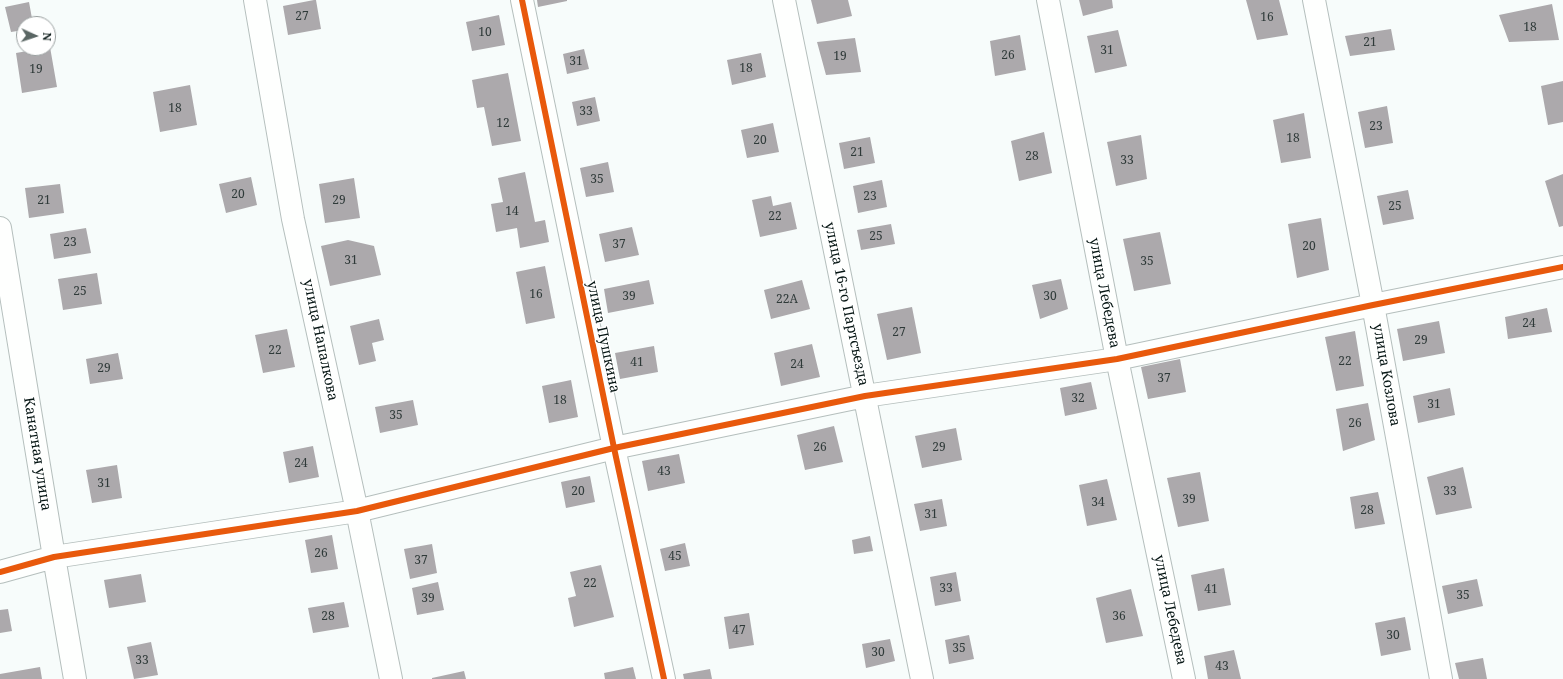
<!DOCTYPE html>
<meta charset="utf-8">
<style>
body{margin:0}
#map{position:relative;width:1563px;height:679px;overflow:hidden;background:#f7fcfb;font-family:"Noto Serif",serif}
canvas{display:block}
.north{position:absolute;left:16px;top:16px;width:40px;height:40px;box-sizing:border-box;background:#fff;border:1px solid #9ba1a1;border-radius:50%;rotate:93deg;font-size:11px;font-weight:700;line-height:16px;text-align:center;color:#051513}
.north::after{content:'';display:block;margin:auto;width:14px;height:18px;background:#5a6664;clip-path:polygon(50% 0,100% 100%,50% 72%,0 100%)}
</style>
<div id="map">
<canvas width="1563" height="679"></canvas>
<div class="north">N</div>
</div>
<script>
const context = document.querySelector('canvas').getContext('2d');
context.lineJoin = 'round';
function fill(path, color) {
  context.fillStyle = color;
  context.fill(path, 'evenodd');
}
function toPath(rows) {
  const path = new Path2D();
  for (const r of rows) {
    path.moveTo(r[0], r[1]);
    for (let i = 2; i < r.length; i += 2) path.lineTo(r[i], r[i + 1]);
  }
  return path;
}
function trace(path, color, width, dash) {
  context.strokeStyle = color;
  context.lineWidth = width;
  context.lineCap = dash ? 'butt' : 'round';
  context.setLineDash(dash || []);
  context.stroke(path);
}
function label(font, color, halo, rows, align = 'center') {
  context.font = font + ' "Noto Serif",serif';
  context.lineWidth = 3;
  context.setLineDash([]);
  context.textBaseline = 'middle';
  context.strokeStyle = halo;
  context.fillStyle = color;
  for (const [text, x, y, turn = 0] of rows) {
    context.save();
    context.translate(x, y);
    context.rotate((+turn || 0) * Math.PI / 180);
    context.textAlign = isNaN(turn) ? turn : align;
    if (halo) context.strokeText(text, 0, 0);
    context.fillText(text, 0, 0);
    context.restore();
  }
}
const building = toPath([
 [314,0,316,0,321,29,288,35,283,6],
 [537,0,567,0,567,1,538,7],
 [811,0,848,0,852,16,817,24],
 [1079,0,1112,0,1113,8,1083,16],
 [1246,0,1279,0,1288,35,1257,40],
 [29,2,33,24,24,24,24,30,11,32,5,7],
 [1552,4,1559,40,1509,42,1499,15],
 [499,15,505,45,472,51,466,22],
 [1391,29,1395,50,1350,56,1345,36],
 [1118,30,1127,66,1095,73,1087,36],
 [1020,35,1026,70,995,76,990,41],
 [855,38,861,72,826,75,817,42],
 [50,47,57,87,22,93,16,53],
 [584,49,589,69,567,74,563,54],
 [761,53,766,77,732,85,727,60],
 [508,73,521,141,492,146,484,107,477,108,472,80],
 [1563,81,1563,122,1548,125,1541,86],
 [190,85,197,125,160,132,153,92],
 [595,97,600,121,577,126,572,102],
 [1387,106,1393,143,1365,148,1358,112],
 [1304,113,1311,158,1281,163,1273,120],
 [773,123,779,152,747,158,741,130],
 [1044,132,1052,173,1019,181,1011,141],
 [1141,135,1147,179,1116,186,1107,142],
 [870,137,875,163,844,169,839,143],
 [608,162,614,192,586,197,580,168],
 [525,172,535,222,545,220,549,242,520,248,517,228,496,232,491,204,503,202,498,178],
 [1563,174,1563,226,1559,227,1545,181],
 [251,177,257,205,226,213,219,184],
 [354,178,360,218,325,223,319,184],
 [882,180,887,207,858,213,853,186],
 [60,184,64,213,29,218,25,188],
 [1408,190,1414,219,1383,225,1377,196],
 [771,196,773,206,791,202,797,229,760,237,752,200],
 [1321,218,1329,270,1297,278,1288,224],
 [891,224,895,244,861,250,857,230],
 [632,227,639,255,605,262,599,234],
 [86,228,91,253,54,259,50,234],
 [1160,232,1171,284,1134,291,1123,239],
 [348,240,374,246,381,275,330,286,321,246],
 [545,266,555,318,526,324,516,272],
 [97,273,102,304,63,310,58,279],
 [1061,279,1068,309,1040,319,1032,285],
 [649,280,654,304,608,313,604,289],
 [802,280,810,309,771,319,764,290],
 [912,307,921,353,887,360,877,314],
 [1547,308,1552,332,1508,339,1505,317],
 [379,319,384,340,372,343,376,361,359,365,350,326],
 [1439,321,1445,353,1403,361,1397,329],
 [287,329,295,367,263,373,255,335],
 [1355,331,1364,386,1336,391,1325,337],
 [812,344,820,377,781,386,774,353],
 [654,346,658,372,620,379,615,353],
 [118,353,123,379,90,384,86,359],
 [1180,359,1186,392,1148,399,1141,367],
 [571,380,578,417,549,423,542,386],
 [1091,382,1097,409,1065,416,1060,388],
 [1450,388,1455,415,1418,423,1413,396],
 [413,400,418,425,380,433,375,407],
 [1368,403,1375,440,1343,451,1336,409],
 [834,426,843,462,805,470,797,435],
 [956,428,962,460,922,468,915,436],
 [313,446,319,477,289,483,283,452],
 [679,454,685,483,648,491,642,461],
 [117,465,122,498,92,503,86,470],
 [1463,467,1472,508,1436,515,1427,477],
 [1200,472,1209,521,1178,527,1167,478],
 [590,476,595,502,566,508,561,482],
 [1107,479,1117,520,1087,526,1079,485],
 [1378,492,1385,524,1355,529,1350,497],
 [942,499,947,526,920,531,914,504],
 [332,535,338,569,311,573,305,540],
 [870,536,873,551,854,554,852,540],
 [685,543,690,566,665,571,660,549],
 [432,544,437,573,410,579,404,549],
 [601,565,614,617,574,627,568,598,576,596,570,572],
 [1224,568,1231,605,1198,611,1191,575],
 [956,572,961,601,935,606,930,577],
 [141,574,146,602,109,608,104,580],
 [1477,579,1483,606,1448,614,1442,586],
 [438,582,444,610,417,615,412,588],
 [1131,589,1143,636,1106,643,1096,598],
 [344,602,349,627,313,633,308,608],
 [8,609,12,631,0,633,0,610],
 [749,613,754,645,729,649,724,617],
 [1405,617,1411,650,1381,656,1375,623],
 [969,635,974,659,949,664,945,640],
 [890,639,895,661,866,668,862,644],
 [151,642,158,675,134,679,127,647],
 [1234,650,1241,679,1208,679,1204,656],
 [1483,658,1487,679,1459,679,1455,663],
 [40,667,42,679,0,679,0,674],
 [633,667,636,679,605,679,604,673],
 [710,669,712,679,684,679,683,674],
 [464,671,466,679,432,679,432,678]
]);
const minor = toPath([
 [255,0,293,219,357,511,391,679],
 [522,0,614,448,664,679],
 [784,0,922,679],
 [1048,0,1117,359,1184,679],
 [1314,0,1373,305,1441,679],
 [0,228,54,557,75,679],
 [0,572,54,557,357,511,614,448,865,396,1117,359,1373,305,1563,267]
]);
const cycleway = toPath([
 [522,0,614,448,664,679],
 [0,572,54,557,357,511,614,448,865,396,1117,359,1373,305,1563,267]
]);
const numberNames = [
 ["27",302,17],
 ["16",1267,18],
 ["18",1530,28],
 ["10",485,33],
 ["21",1370,43],
 ["31",1107,51],
 ["26",1008,56],
 ["19",840,57],
 ["31",576,62],
 ["18",746,69],
 ["19",36,70],
 ["18",175,109],
 ["33",586,112],
 ["12",503,124],
 ["23",1376,127],
 ["18",1293,139],
 ["20",760,141],
 ["21",857,153],
 ["28",1032,157],
 ["33",1127,161],
 ["35",597,180],
 ["20",238,195],
 ["23",870,197],
 ["21",44,201],
 ["29",339,201],
 ["25",1395,207],
 ["14",512,212],
 ["22",775,217],
 ["25",876,237],
 ["23",70,243],
 ["37",619,245],
 ["20",1309,247],
 ["31",351,261],
 ["35",1147,262],
 ["25",80,292],
 ["16",536,295],
 ["39",629,297],
 ["30",1050,297],
 ["22А",787,300],
 ["24",1529,324],
 ["27",899,333],
 ["29",1421,341],
 ["22",275,351],
 ["22",1345,362],
 ["41",637,363],
 ["24",797,365],
 ["29",104,369],
 ["37",1164,379],
 ["32",1078,399],
 ["18",560,401],
 ["31",1434,405],
 ["35",396,416],
 ["26",1355,424],
 ["26",820,448],
 ["29",939,448],
 ["24",301,464],
 ["43",664,472],
 ["31",104,484],
 ["20",578,492],
 ["33",1450,492],
 ["39",1189,500],
 ["34",1098,503],
 ["28",1367,511],
 ["31",931,515],
 ["26",321,554],
 ["45",675,557],
 ["37",421,561],
 ["22",590,584],
 ["33",946,589],
 ["41",1211,590],
 ["35",1463,596],
 ["39",428,599],
 ["28",328,617],
 ["36",1119,617],
 ["47",739,631],
 ["30",1393,636],
 ["35",959,649],
 ["30",878,653],
 ["33",142,661],
 ["43",1222,667]
];
const streetNames = [
 ["улица Лебедева",1104,293,79],
 ["улица 16-го Партсъезда",846,304,78],
 ["улица Пушкина",603,337,78],
 ["улица Напалкова",320,340,78],
 ["улица Козлова",1386,375,80],
 ["Канатная улица",37,454,81],
 ["улица Лебедева",1170,610,78]
];
fill(building, '#aca9ac');
trace(minor, '#b5bfbd', 24);
trace(minor, '#fefffe', 22);
trace(cycleway, '#e8590c', 6);
label('12px', '#2f3a39', null, numberNames);
label('14px', '#051513', '#fff', streetNames);
</script>
